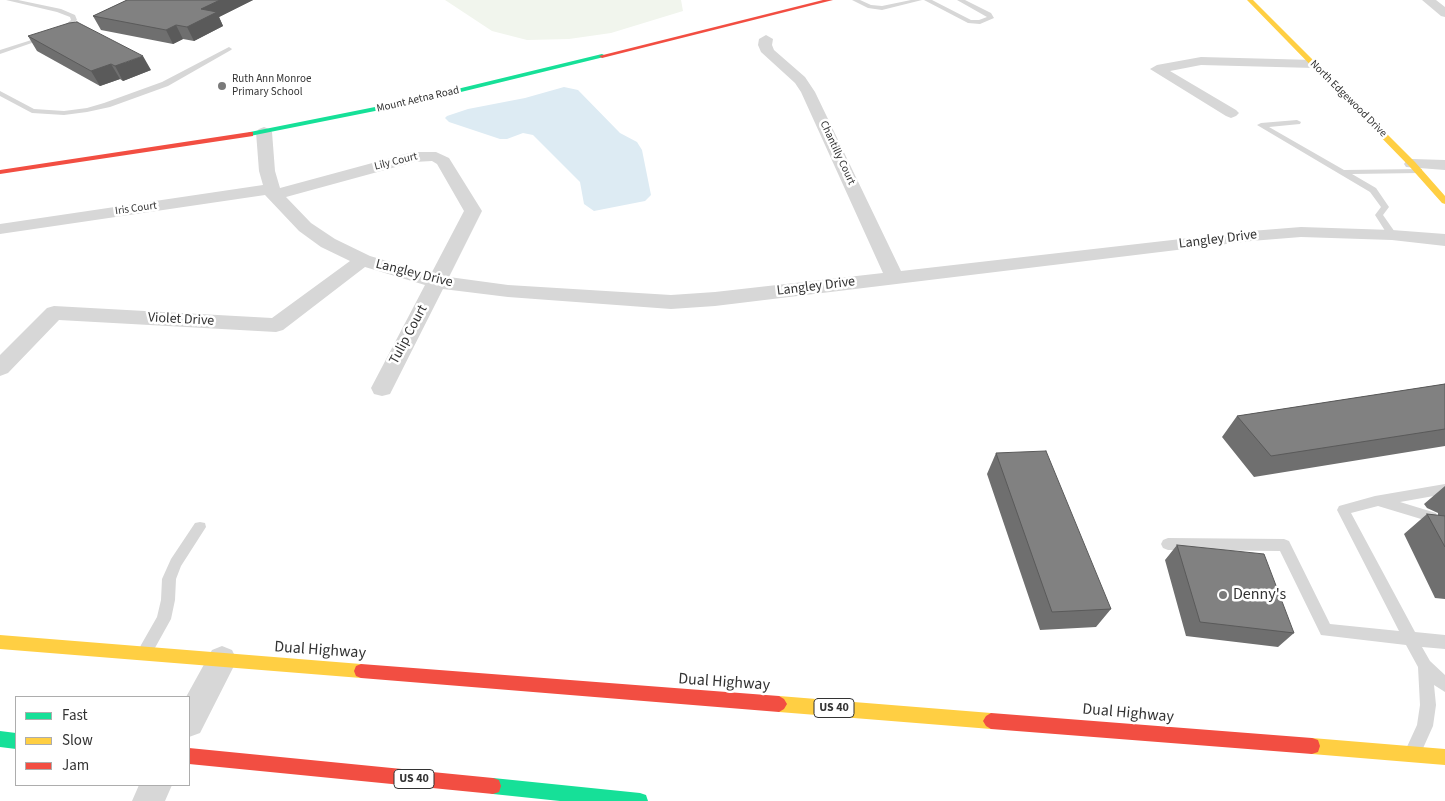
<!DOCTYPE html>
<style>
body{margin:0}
#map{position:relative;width:1445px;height:801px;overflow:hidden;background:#fff;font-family:"Source Sans 3",sans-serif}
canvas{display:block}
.legend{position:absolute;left:15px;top:696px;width:175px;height:90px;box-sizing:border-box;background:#fff;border:1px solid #adadad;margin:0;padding:6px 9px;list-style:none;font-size:15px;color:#333}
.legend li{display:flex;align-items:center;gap:10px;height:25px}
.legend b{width:25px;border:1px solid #adadad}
</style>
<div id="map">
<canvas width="1445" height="801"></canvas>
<ul class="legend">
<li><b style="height:6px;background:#16e098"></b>Fast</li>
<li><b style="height:6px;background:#ffcf43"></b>Slow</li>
<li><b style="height:6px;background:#f24e42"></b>Jam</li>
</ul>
</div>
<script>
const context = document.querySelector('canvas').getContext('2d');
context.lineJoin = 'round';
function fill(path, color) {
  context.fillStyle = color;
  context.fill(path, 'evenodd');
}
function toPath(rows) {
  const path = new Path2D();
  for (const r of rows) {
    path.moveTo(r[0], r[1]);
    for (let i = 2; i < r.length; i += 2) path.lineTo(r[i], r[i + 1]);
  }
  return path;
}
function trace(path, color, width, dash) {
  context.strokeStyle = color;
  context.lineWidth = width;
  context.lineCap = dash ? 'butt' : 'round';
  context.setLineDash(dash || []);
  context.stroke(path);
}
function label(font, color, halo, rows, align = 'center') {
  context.font = font + ' "Source Sans 3",sans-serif';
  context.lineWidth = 5;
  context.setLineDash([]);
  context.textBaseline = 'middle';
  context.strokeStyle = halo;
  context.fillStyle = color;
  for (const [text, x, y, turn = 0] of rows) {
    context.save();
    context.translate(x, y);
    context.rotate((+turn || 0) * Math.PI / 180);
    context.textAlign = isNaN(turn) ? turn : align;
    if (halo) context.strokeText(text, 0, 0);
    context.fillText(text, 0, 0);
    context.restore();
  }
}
const green = toPath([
 [445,0,681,0,683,11,611,33,569,39,527,40,492,31]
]);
const water = toPath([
 [564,87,578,90,620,133,637,142,642,150,651,195,645,201,594,211,584,204,580,182,533,135,523,133,507,139,500,139,449,122,445,118,447,116,468,109,525,98]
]);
const lane = toPath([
 [6,0,18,0,61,9,75,15,77,20,63,32,59,32,59,30,71,20,70,17,57,12,6,0],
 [852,0,860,0,871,5,882,6,911,0,922,0,882,10,868,8,852,0],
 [924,0,932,0,971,20,979,20,987,17,957,0,965,0,991,13,994,18,980,24,968,23,924,0],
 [44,36,49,37,0,54,0,50,44,36],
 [229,47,232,49,231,50,168,86,110,107,87,112,64,115,32,113,0,96,0,91,34,109,64,111,87,108,104,103,162,82,229,47],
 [1297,120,1301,122,1300,124,1269,127,1344,170,1422,169,1422,173,1419,173,1352,174,1376,188,1389,207,1383,215,1397,235,1395,237,1389,237,1375,215,1381,207,1370,192,1257,125,1261,123,1297,120],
 [1445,484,1445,494,1400,502,1436,513,1437,517,1436,521,1431,522,1378,506,1351,513,1415,632,1445,635,1445,649,1422,647,1430,661,1445,675,1445,692,1434,685,1436,705,1433,726,1420,755,1414,757,1408,755,1406,749,1417,725,1420,705,1418,667,1406,645,1321,635,1280,551,1168,550,1163,548,1161,544,1163,540,1168,538,1284,539,1289,541,1330,624,1399,631,1337,510,1339,506,1375,496,1445,484],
 [200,522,205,523,206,527,181,566,176,579,175,600,171,619,151,655,146,657,141,655,139,650,141,645,157,617,161,600,162,579,171,559,195,523,200,522]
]);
const street = toPath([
 [1422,0,1436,0,1445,7,1445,17,1441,16,1422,0],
 [766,35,773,39,772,45,774,50,805,77,815,92,901,271,1251,231,1301,227,1392,230,1445,234,1445,246,1392,240,1301,237,1251,241,715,306,671,309,508,297,443,289,390,394,382,396,374,394,371,388,425,285,365,267,283,330,276,332,59,320,8,373,0,376,0,355,47,308,54,306,272,318,350,261,321,247,299,231,265,195,0,234,0,224,263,185,259,171,256,132,259,129,264,127,269,129,272,132,275,171,280,188,413,152,436,152,449,158,482,211,449,277,508,285,671,295,715,292,883,273,801,92,795,83,761,52,758,45,759,39,766,35],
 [432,161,437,164,464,211,431,274,370,256,335,239,311,223,286,197,414,162,432,161],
 [1201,57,1314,60,1321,64,1314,68,1201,65,1170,71,1236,110,1239,113,1236,116,1231,118,1226,116,1150,69,1157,65,1201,57],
 [1412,159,1445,160,1445,170,1406,167,1404,164,1406,161,1412,159],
 [222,646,232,650,237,660,200,733,189,737,189,697,186,697,212,650,222,646],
 [139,785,172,785,165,801,132,801,139,785]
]);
const fast = toPath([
 [602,54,604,55,604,57,420,102,250,136,246,134,250,132,420,98,602,54],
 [0,731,16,733,16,749,0,747,0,731],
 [493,778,640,793,646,795,648,801,560,801,493,794,487,792,485,786,487,780,493,778]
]);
const slow = toPath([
 [1247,0,1253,0,1415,162,1445,196,1445,204,1442,203,1409,166,1247,0],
 [0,635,361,664,366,666,368,671,366,676,361,678,0,649,0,635],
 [779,696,991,713,996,716,999,721,996,726,991,729,779,712,774,709,771,704,774,699,779,696],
 [1312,738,1445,749,1445,765,1312,754,1306,752,1304,746,1306,740,1312,738]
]);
const jam = toPath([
 [823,0,833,0,602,58,599,56,823,0],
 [250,132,253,132,253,136,0,174,0,170,250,132],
 [361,664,779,696,784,699,787,704,784,709,779,712,361,678,356,676,354,671,356,666,361,664],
 [991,713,1312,738,1318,740,1320,746,1318,752,1312,754,991,729,986,726,983,721,986,716,991,713],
 [189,748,493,778,499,780,501,786,499,792,493,794,189,764,189,748]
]);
const wall = toPath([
 [127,0,253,0,219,17,223,26,194,41,183,39,173,44,101,30,93,16],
 [28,36,151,70,123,81,120,79,100,86,37,51],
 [1445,384,1445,446,1254,477,1222,437,1237,416],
 [996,453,1111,609,1096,627,1040,630,987,474],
 [1445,486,1445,599,1435,598,1404,534,1427,514,1438,516,1438,513,1427,508,1424,504],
 [1177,545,1294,633,1278,647,1186,636,1165,560]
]);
const shadedWall = toPath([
 [220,0,253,0,219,17,223,26,194,41,187,27,201,9],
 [176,25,183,39,173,44,166,30],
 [143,56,151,70,123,81,115,66],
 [111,64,120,79,100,86,91,71]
]);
const building = toPath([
 [127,0,220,0,201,9,217,12,187,27,176,25,166,30,93,16,127,0],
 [77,22,143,56,115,66,111,64,91,71,28,36,69,23,77,22],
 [1445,384,1445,429,1271,456,1237,416,1445,384],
 [1046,451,1111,609,1052,612,996,453,1046,451],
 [1427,514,1445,516,1445,547,1427,514],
 [1177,545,1264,554,1294,633,1200,622,1177,545]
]);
const markers = [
 [222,86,5,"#7a7a7a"],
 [1223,595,5,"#7a7a7a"]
];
const farPoinames = [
 ["Ruth Ann Monroe",232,80],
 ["Primary School",232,93]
];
const farStreetnames = [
 ["North Edgewood Drive",1348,99,45],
 ["Mount Aetna Road",418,100,-13],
 ["Chantilly Court",837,153,65],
 ["Lily Court",396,162,-14],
 ["Iris Court",136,209,-8]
];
const shields = [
 [834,708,40],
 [414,779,40]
];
const shieldNames = [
 ["US 40",834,708],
 ["US 40",414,779]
];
const streetNames = [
 ["Langley Drive",1218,240,-7],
 ["Langley Drive",414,274,14],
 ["Langley Drive",816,287,-7],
 ["Violet Drive",181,320,3],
 ["Tulip Court",409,335,-62]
];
const nearPoinames = [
 ["Denny's",1233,595]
];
const nearStreetnames = [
 ["Dual Highway",320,651,4],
 ["Dual Highway",724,683,4],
 ["Dual Highway",1128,714,5]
];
fill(green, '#f1f5ed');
fill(water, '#ddebf3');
fill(lane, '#d7d7d7');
fill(street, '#d7d7d7');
fill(fast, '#16e098');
fill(slow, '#ffcf43');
fill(jam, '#f24e42');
fill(wall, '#6f6f6f');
fill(shadedWall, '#5a5a5a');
fill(building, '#818181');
trace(building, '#5a5a5a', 1);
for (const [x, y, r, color] of markers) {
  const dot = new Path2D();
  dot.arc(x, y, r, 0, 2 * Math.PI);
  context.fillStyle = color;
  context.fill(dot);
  trace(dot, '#fff', 2);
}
label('11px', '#333', '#fff', farPoinames, 'left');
label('11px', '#333', '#fff', farStreetnames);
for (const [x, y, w] of shields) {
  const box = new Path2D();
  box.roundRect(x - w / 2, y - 9.5, w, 19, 4);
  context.fillStyle = '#fff';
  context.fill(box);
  trace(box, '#333', 1);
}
label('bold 12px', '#333', null, shieldNames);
label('14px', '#333', '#fff', streetNames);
label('16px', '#333', '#fff', nearPoinames, 'left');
label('16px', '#333', '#fff', nearStreetnames);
</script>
